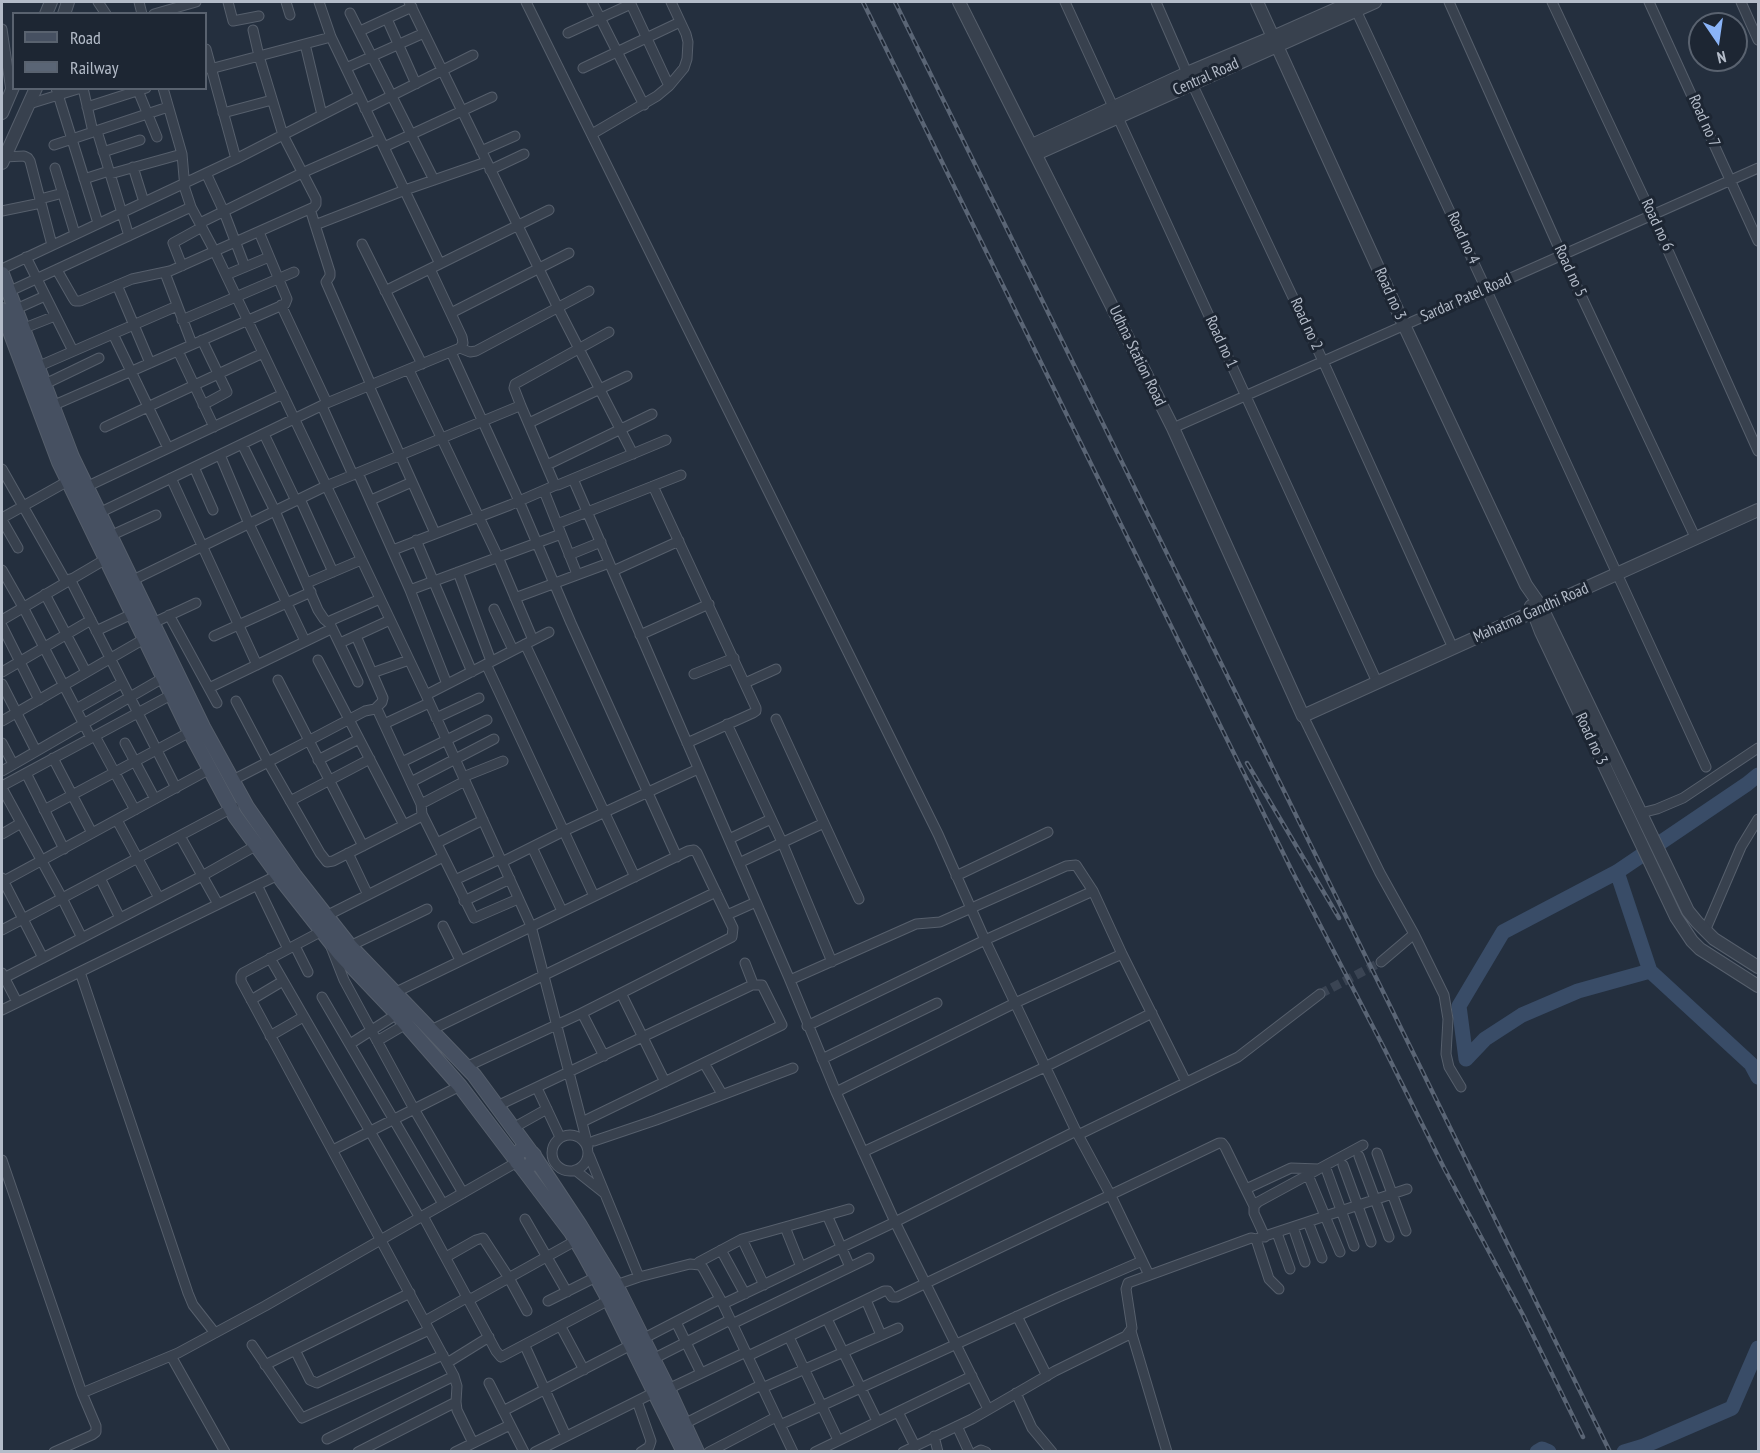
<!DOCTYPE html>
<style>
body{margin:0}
#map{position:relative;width:1760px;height:1453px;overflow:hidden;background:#242f3e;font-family:"PT Sans Narrow",sans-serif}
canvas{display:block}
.frame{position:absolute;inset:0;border:3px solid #b4bcc9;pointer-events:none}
.legend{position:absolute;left:12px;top:12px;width:195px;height:78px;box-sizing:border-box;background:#1d2633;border:2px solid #59626f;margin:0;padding:8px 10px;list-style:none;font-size:18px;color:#b4bcc9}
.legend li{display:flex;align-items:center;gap:12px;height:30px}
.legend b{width:30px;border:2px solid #59626f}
.north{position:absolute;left:1688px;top:12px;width:60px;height:60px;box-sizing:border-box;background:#1d2633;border:2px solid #59626f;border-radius:50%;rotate:167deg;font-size:16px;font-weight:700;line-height:24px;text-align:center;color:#b4bcc9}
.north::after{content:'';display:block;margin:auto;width:21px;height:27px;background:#8ab4f8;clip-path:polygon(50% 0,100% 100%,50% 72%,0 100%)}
</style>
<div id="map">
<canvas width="1760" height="1453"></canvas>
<div class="frame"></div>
<ul class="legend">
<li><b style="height:8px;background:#465061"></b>Road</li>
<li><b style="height:8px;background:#5a6575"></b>Railway</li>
</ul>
<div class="north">N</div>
</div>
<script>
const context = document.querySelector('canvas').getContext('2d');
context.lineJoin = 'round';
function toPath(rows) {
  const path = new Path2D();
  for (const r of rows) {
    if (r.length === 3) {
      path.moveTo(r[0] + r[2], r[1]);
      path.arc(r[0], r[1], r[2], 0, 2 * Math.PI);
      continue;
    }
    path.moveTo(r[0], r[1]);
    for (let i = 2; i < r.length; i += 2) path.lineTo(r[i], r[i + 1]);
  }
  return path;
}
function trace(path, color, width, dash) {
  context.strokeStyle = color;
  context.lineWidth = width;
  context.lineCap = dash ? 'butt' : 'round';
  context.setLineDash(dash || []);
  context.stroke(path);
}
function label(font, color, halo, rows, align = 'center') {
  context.font = font + ' "PT Sans Narrow",sans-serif';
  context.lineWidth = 6;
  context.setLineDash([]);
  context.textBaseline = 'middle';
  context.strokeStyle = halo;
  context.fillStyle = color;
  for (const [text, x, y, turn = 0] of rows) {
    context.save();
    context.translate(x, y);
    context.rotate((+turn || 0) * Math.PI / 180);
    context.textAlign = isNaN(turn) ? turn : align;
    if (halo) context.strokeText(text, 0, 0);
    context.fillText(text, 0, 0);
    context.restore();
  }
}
const river = toPath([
 [1758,775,1747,784,1617,872,1503,932,1459,1006,1466,1059,1485,1039,1522,1015,1578,991,1650,971,1751,1064,1758,1077],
 [1617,872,1650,971],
 [1537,1452,1542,1449,1549,1452],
 [1624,1452,1644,1446,1732,1408,1758,1348]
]);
const minorTunnel = toPath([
 [1320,994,1381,962]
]);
const minor = toPath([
 [98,2,106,14],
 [139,2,142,14],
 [228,2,233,21,259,16],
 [286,2,290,15],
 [319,2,331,37,440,264],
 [409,2,558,308,633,454],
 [526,2,938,834,985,940,1076,1131,1110,1194,1149,1275],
 [592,2,644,105],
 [630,2,669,86],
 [1065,2,1377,682],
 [1156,2,1187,73,1323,361,1453,648],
 [1449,2,1562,255,1696,539],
 [1552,2,1652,215,1758,451],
 [1649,2,1758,241],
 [1741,2,1758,40],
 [1354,6,1486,289,1706,767],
 [350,13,434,180],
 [154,14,196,2],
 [387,19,416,84],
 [2,29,11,91],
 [360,31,412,7],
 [568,33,631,4],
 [305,44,322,115],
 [206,49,236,159],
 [346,68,424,33],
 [583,68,680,22],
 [210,69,331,37],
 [56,88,98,223],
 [83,88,93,132],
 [137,88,157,137],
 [163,88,182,154,185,189,191,207,215,252,426,695,531,926,588,1146],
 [29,104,81,88],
 [87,107,146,88],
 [365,109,473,55],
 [223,113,272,100],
 [97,131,129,236],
 [592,134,657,96,669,86,684,68,687,59,688,42,686,34,671,2],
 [54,145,168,107],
 [384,147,492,97],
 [481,151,515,136],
 [103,152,140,140],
 [4,157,24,156,28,158,30,161,52,245],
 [133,167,144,202],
 [55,168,75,234],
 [490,170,524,154],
 [206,173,224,212,245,267],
 [110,174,182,154],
 [84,179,109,171],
 [40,199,63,193],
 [310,209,330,272,330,276,326,282,371,385],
 [2,211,41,203],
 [200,223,302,173,379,139],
 [315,225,405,190,486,162],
 [362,244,422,364],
 [26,257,73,351],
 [182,266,173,243,202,227],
 [2,269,236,159,359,96],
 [57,270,73,298,75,301,80,301,132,279,170,271,314,207,316,204,316,199,283,135,259,56,253,30],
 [165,273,192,344],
 [226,275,269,257],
 [117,285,150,363],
 [385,291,549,210],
 [8,292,191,207],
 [281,305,327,403],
 [14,310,45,296],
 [451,313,569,253],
 [182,320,294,272],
 [22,329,55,316],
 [609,332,515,384,514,388,521,406,554,483,558,485,666,440],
 [113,334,168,448],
 [202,340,227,392,203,405],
 [460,348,470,352,476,351,589,291],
 [178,351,214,427],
 [451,352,519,501,571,623,677,857],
 [37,367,177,306],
 [409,370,498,557,533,640],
 [43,385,99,358],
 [369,386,435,533],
 [52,406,285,304,287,299,259,232],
 [322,406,353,475],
 [529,423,627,376],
 [105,427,263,353],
 [1173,428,1758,168],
 [264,434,296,501],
 [242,444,275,511,318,610,324,619,330,624],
 [220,455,249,524,305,641],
 [547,465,652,414],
 [194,467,213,510],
 [2,469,66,582],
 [358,473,410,590,447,684],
 [171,478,257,665],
 [573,479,789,978,836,1092,895,1222,988,1409],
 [653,486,756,708,756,711,753,713,687,743],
 [86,487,283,394],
 [544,491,577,574],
 [300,499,333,572],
 [371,500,412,482],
 [99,513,327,403,460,348,463,343,462,337,430,269],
 [2,518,68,481],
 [2,520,18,548],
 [557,524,681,475],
 [110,536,156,515],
 [416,540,472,672],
 [393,550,510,505,556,485],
 [569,555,601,542],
 [2,570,23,607,91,738],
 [613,571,679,541],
 [458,572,491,661],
 [70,579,176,788],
 [127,583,326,486,517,407,521,406],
 [307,583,361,560],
 [410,590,561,534],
 [45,594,86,672],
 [515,598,609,563],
 [494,609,513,650],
 [169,615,217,703],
 [2,620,111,556],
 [153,623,196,603],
 [2,626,39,700],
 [96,631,132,614],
 [640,635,709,604],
 [214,636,311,592],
 [356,636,383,698,382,702,375,709],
 [340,643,390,620],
 [525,644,635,877],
 [318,660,404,825],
 [486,664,594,896],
 [2,672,91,620],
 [372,673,409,660],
 [694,674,734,658],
 [278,680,363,846],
 [358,682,330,624,332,620,380,599],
 [745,683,776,669],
 [2,684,36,751],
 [209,688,331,629],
 [426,695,549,632],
 [76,709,122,683],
 [1303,716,1380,873,1414,934,1444,995,1448,1019,1446,1054,1449,1067,1461,1087],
 [436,718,479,698],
 [776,719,859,899],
 [2,721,144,639],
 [384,724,429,703],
 [727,724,782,842,832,962],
 [95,736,135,810],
 [2,743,13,764],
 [125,743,155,799],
 [53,758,92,833],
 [318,760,359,739],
 [402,762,487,720],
 [2,771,163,678],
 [26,773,64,849],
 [463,777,503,761],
 [233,780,268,762,308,741,365,711,375,709,378,711,421,804,422,814,420,817,333,861,327,862,320,853,268,762,236,701],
 [411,782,494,739],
 [2,786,171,695],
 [2,788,62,898,82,938],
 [290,801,370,759],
 [421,804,465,781],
 [44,810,190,732],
 [1641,813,1657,809,1683,798,1758,748],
 [422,814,474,918,518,899],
 [117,820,159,898],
 [2,834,21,823],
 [180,836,218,904],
 [729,839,771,819],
 [437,843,483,820],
 [532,847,562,911],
 [348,853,368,895],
 [502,862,564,831,698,769],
 [739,863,824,823],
 [956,876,1048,832],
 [2,878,43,958],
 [100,878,120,918],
 [455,880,500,859],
 [2,882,210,769],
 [257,885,288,949],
 [464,901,510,879],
 [727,915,756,902],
 [326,916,443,857],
 [443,926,460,960],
 [2,930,234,807],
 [322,931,243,973,241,976,241,981,454,1376,457,1386,456,1402,457,1410,473,1443],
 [1705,931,1741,847,1758,819],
 [295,946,308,972],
 [350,946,427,909],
 [331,947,344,980,414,1109,463,1193],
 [270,958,420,1218],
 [1381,962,1414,934],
 [80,972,188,1293,193,1305,215,1333],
 [2,973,17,1002],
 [2,979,202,876,257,845],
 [790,980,916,924,940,922,1066,866,1076,865,1093,891,1122,954,1186,1082],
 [621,993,665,1082],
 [390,995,688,851,694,850,697,853,733,928,732,937,582,1013,466,1067],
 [322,997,443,1204],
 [251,1000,283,981],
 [2,1010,282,873],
 [582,1013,604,1056],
 [807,1026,985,940,1093,891],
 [431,1030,716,892],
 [270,1036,303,1017],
 [377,1041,406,1024],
 [350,1044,397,1014],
 [822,1059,937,1003],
 [704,1063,722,1094],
 [537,1088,560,1137],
 [836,1092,1015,1003,1122,954],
 [497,1106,748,987,752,985,752,981,745,963],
 [582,1122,782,1025,762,985,752,985],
 [513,1128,547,1109],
 [570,1153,18],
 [1078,1135,1238,1057,1320,994],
 [594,1141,656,1120,793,1068],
 [333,1150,460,1086],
 [863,1152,1045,1067,1152,1013],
 [1377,1153,1406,1231],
 [589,1155,639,1277],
 [1359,1156,1389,1237],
 [2,1160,82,1393,96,1426,96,1432,92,1435,54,1452],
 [1343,1165,1371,1242],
 [1325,1166,1354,1246],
 [575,1170,604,1193],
 [1308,1175,1340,1252],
 [1246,1189,1291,1168,1319,1169],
 [827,1215,850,1267],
 [423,1216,496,1351,501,1357,609,1300],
 [525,1219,567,1292],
 [1308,1222,1322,1258],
 [785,1227,801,1267],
 [1293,1227,1305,1262],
 [1277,1233,1290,1269],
 [1265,1237,1254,1213,1254,1206,1258,1202,1363,1145],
 [742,1239,764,1285],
 [1256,1239,1269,1279,1279,1289],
 [721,1250,745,1294],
 [446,1257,476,1240,483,1238,509,1278,527,1311],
 [700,1265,699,1262,742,1239,849,1209],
 [616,1285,639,1277,690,1264,700,1265,703,1268,723,1304,793,1452],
 [469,1300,575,1241],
 [866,1300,881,1335],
 [548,1301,596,1277],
 [723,1304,895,1222,1076,1131],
 [1017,1316,1047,1376],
 [827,1319,877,1421],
 [425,1321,468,1297],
 [676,1322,701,1373],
 [732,1324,869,1258],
 [561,1327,584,1370],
 [1131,1331,1167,1452],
 [789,1337,838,1440],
 [252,1345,302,1418,443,1355],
 [525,1346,566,1436],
 [295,1350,310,1380,317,1383,429,1330],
 [171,1356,225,1452],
 [748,1356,884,1291,888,1291,892,1297,897,1297,1219,1143,1222,1143,1225,1147,1254,1206],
 [653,1359,730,1320],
 [447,1363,489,1337],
 [265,1365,410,1293],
 [489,1383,524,1452],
 [762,1388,898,1328],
 [668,1389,746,1352],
 [82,1393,178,1353,265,1306,517,1162],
 [1016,1393,1032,1428,1052,1452],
 [637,1401,651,1441,649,1447,641,1452],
 [503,1411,720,1299],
 [898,1412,915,1446],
 [684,1424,761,1385],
 [780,1425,1059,1297,1142,1261],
 [957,1426,969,1452],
 [934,1436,938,1452],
 [327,1439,454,1376],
 [358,1452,456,1402],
 [455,1452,510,1425],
 [535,1452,655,1392],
 [709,1452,776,1417],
 [815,1452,972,1376],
 [903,1452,972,1419,1055,1371,1126,1336,1132,1328,1126,1289,1128,1283,1251,1238,1256,1239,1407,1189],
 [977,1452,981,1450,986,1452]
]);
const tertiary = toPath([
 [959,2,1173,428,1303,716,1758,510],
 [1257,2,1404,325,1526,585,1542,608,1688,911,1697,922,1714,939,1758,967],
 [46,14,51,2],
 [64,14,68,2],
 [2,113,14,85],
 [1032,145,1187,73,1273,37,1352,2],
 [1036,154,1375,2],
 [2,163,36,88],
 [1531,606,1541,632,1676,917,1692,941,1700,949,1758,986]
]);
const secondary = toPath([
 [2,274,72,457,203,727,247,807,295,876,350,946,474,1075,530,1151],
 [2,310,59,462,190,732,235,816,284,883,340,954,397,1014,460,1086,516,1160],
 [534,1155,532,1164,527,1167,521,1166,517,1162,517,1154,521,1150,527,1150,532,1153,579,1224,616,1285,668,1389,697,1452],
 [521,1166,571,1232,584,1254,609,1300,684,1452]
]);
const rail = toPath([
 [863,2,1292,871,1385,1050,1444,1168,1523,1315,1583,1437],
 [895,2,1610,1452],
 [1247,763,1339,918]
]);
const streetNames = [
 ["Central Road",1206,77,-24],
 ["Road no 7",1704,121,66],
 ["Road no 6",1657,225,65],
 ["Road no 4",1463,238,65],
 ["Road no 5",1570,271,65],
 ["Road no 3",1390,294,66],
 ["Sardar Patel Road",1466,298,-24],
 ["Road no 2",1306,324,65],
 ["Road no 1",1221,342,65],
 ["Udhna Station Road",1137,356,64],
 ["Mahatma Gandhi Road",1531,613,-24],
 ["Road no 3",1591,739,65]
];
trace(river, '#394c67', 15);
trace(minorTunnel, '#3a4453', 9, [9, 4.5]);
trace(minor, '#565f6c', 11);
trace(tertiary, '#565f6c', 14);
trace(secondary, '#565f6c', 16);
trace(minor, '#38414e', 9);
trace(tertiary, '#38414e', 12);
trace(secondary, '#465061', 14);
trace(rail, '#5a6575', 4.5);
trace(rail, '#1d2633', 2, [7]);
label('16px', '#b4bcc9', '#1d2633', streetNames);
</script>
